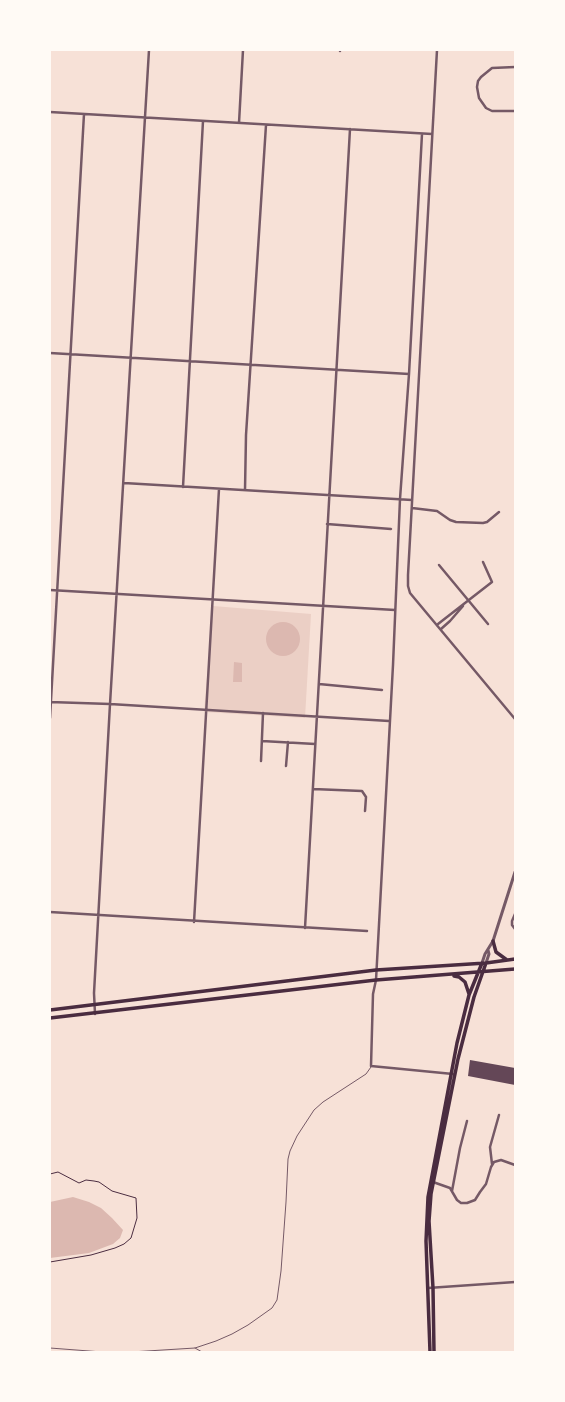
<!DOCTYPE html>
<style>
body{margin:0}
#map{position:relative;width:565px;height:1402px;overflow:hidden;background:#f7e1d7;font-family:Manrope,sans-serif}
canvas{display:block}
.frame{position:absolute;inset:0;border:51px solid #fffaf5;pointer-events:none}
</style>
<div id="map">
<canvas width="565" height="1402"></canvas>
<div class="frame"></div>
</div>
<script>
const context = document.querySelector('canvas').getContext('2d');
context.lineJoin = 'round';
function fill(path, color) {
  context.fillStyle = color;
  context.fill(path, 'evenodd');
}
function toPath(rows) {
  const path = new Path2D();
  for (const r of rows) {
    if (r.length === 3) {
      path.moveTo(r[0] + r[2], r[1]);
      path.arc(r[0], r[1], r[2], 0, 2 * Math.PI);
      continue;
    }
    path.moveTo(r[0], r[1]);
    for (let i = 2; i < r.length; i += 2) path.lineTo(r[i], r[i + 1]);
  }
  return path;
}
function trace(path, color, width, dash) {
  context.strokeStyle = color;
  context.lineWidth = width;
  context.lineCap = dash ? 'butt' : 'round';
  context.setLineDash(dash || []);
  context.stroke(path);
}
const green = toPath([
 [213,606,311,614,305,718,204,712]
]);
const water = toPath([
 [283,639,17],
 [234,662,242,663,242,682,233,682],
 [73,1197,89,1202,101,1208,112,1218,123,1230,120,1238,113,1244,89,1253,50,1258,50,1202]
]);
const building = toPath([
 [470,1060,515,1068,515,1085,468,1076]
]);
const path = toPath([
 [50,1174,58,1172,79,1183,86,1180,94,1181,99,1182,112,1191,136,1198,137,1218,131,1238,124,1244,115,1248,91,1255,50,1262]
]);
const service = toPath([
 [50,1348,102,1352],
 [195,1348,202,1352],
 [131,1352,195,1348,216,1341,232,1334,248,1325,272,1308,277,1300,281,1271,286,1202,288,1159,290,1151,297,1136,314,1110,323,1102,366,1074,371,1067]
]);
const minor = toPath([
 [437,50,408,575,408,586,410,593,515,719],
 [340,51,340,50],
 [515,67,492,68,481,77,478,81,477,87,479,98,486,108,492,111,515,111],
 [50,112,432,134],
 [239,123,243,50],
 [422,134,409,374,400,499,393,665,376,980,373,994,371,1066,453,1074],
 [50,353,409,374],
 [124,483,412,500],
 [183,487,203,121],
 [245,490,246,435,266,125],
 [412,508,437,511,450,520,456,522,483,523,487,522,499,512],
 [327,524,391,529],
 [439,565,488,624],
 [50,590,395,610],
 [438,624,492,582,483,562],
 [441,629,450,621,463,606],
 [319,684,382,690],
 [50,702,110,704,389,721],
 [50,718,84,114],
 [262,741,315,744],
 [261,761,263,713],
 [286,766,288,742],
 [313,789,362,791,366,797,365,811],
 [50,912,367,931],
 [515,914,512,921,512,925,515,929],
 [194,922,219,489],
 [305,928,350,129],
 [95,1014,94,993,110,704,149,50],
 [492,1164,490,1147,499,1115],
 [433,1182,450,1188,457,1200,461,1203,467,1203,475,1200,480,1192,486,1184,491,1167,494,1162,501,1160,515,1165],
 [452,1191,460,1148,467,1121],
 [428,1288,515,1282]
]);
const tertiary = toPath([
 [482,963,485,954,493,941,515,872],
 [486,963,489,954,488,950]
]);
const secondary = toPath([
 [493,941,496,952,507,960],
 [454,976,459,977,465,982,469,994],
 [50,1010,376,970,486,963,515,959],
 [50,1018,376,980,515,969],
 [430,1352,426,1241,428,1197,457,1043,469,995,482,963],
 [434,1352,433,1288,429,1221,431,1194,458,1059,474,997,486,963]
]);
fill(green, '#ebcfc5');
fill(water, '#dcb8b0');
fill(building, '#644757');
trace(path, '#4a2c40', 1);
trace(service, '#755966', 1);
trace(minor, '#755966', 2.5);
trace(tertiary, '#755966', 3);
trace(secondary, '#4a2c40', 3.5);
</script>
